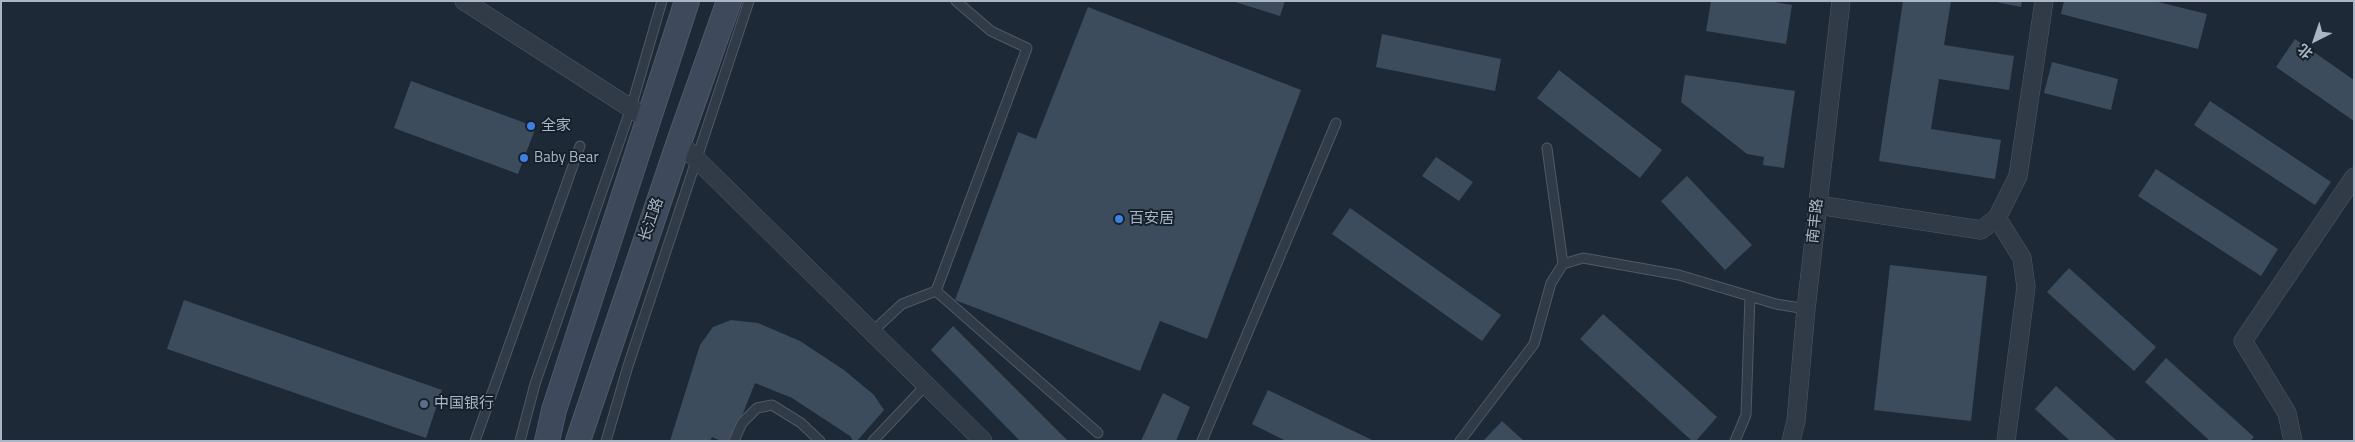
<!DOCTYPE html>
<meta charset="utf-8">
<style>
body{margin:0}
#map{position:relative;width:2355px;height:442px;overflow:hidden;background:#1d2937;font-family:"Titillium Web","Noto Sans SC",sans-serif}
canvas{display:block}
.frame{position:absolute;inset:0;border:2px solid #aab6c5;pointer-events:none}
.north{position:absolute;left:2290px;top:15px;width:50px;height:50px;-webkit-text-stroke:4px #16202b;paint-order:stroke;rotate:221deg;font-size:14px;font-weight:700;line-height:20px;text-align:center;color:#aab6c5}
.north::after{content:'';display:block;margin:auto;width:18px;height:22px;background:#aab6c5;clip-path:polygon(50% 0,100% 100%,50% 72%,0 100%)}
</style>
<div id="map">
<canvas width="2355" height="442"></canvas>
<div class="frame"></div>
<div class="north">北</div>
</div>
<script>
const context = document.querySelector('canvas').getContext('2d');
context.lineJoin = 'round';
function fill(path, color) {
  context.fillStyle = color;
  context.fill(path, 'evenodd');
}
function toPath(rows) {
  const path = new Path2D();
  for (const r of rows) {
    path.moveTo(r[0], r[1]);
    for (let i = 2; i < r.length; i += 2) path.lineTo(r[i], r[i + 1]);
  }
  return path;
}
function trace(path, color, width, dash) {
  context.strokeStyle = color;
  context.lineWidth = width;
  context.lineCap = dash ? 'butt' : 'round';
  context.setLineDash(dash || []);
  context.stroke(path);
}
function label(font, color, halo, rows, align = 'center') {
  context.font = font + ' "Titillium Web","Noto Sans SC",sans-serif';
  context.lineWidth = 4;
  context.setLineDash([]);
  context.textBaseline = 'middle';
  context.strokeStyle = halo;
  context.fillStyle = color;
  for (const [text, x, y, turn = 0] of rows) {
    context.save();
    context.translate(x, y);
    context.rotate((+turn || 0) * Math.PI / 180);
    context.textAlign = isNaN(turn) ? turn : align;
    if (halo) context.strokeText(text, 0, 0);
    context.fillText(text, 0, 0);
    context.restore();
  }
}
const building = toPath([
 [1232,1,1285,1,1280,16],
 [1711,1,1769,1,1792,5,1786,44,1706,31],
 [1903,1,1951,1,1944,45,2014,56,2009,90,1939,79,1931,129,2001,140,1995,179,1879,161],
 [1991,1,2022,1,2021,7],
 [2064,1,2154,1,2207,14,2198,49,2061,14],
 [1088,7,1301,90,1207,339,1160,321,1140,371,955,300,1018,132,1036,139],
 [1382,34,1501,59,1495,91,1376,67],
 [2295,39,2354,80,2354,121,2276,67],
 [2052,62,2118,79,2111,110,2044,93],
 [1559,70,1662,150,1640,178,1537,98],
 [1685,75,1795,91,1784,168,1763,165,1764,157,1747,154,1681,102],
 [411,81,536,127,518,174,394,128],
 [2210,101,2331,182,2315,205,2194,125],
 [1436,157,1473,182,1459,201,1422,176],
 [2156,169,2278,249,2261,276,2138,196],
 [1687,176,1752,245,1725,270,1661,201],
 [1350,208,1501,315,1482,341,1332,234],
 [1890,265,1987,276,1971,421,1874,410],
 [2069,268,2156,347,2134,371,2047,292],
 [184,300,442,390,426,438,167,349],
 [1603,314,1717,417,1696,441,1692,441,1580,339],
 [731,320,758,323,800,341,844,370,874,395,884,410,857,441,853,441,850,436,792,398,755,383,732,441,721,441,712,437,710,441,670,441,700,345,713,327],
 [953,326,1068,441,1020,441,931,350],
 [2166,358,2254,437,2250,441,2210,441,2145,382],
 [2056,386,2117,441,2070,441,2035,409],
 [1268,390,1374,441,1286,441,1252,424],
 [1163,393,1190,407,1176,441,1141,441],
 [1502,421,1524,441,1483,441]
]);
const service = toPath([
 [1547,148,1563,264],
 [936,291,1027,48,991,31,956,1],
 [872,332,902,304,936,291,1098,433],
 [475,441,580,146],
 [520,441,535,384,631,108,662,1],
 [606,441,628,366,749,1],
 [734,441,742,423,757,408,772,405,801,423,820,441],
 [873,441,926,385],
 [1202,441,1336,123],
 [1460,441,1534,344,1551,283,1563,264,1583,258,1679,275,1776,304,1806,309],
 [1735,441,1746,415,1750,296]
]);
const minor = toPath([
 [464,1,649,120],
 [679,142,983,441],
 [1818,205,1981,230,1997,218,2018,176,2044,1],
 [1997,218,2022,258,2026,287,2006,441],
 [1791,441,1796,421,1806,309,1841,1],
 [2293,441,2287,413,2243,341,2354,177]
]);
const secondary = toPath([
 [547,441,554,410,687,1],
 [578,441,679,142,729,1]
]);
const markers = [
 [531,126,5,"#3f7fe0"],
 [524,158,5,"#3f7fe0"],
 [1119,219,5,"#3f7fe0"],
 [424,404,5,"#5c6f8a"]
];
const poiNames = [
 ["全家",541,126],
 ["Baby Bear",534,158],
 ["百安居",1129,219],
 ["中国银行",434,404]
];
const streetNames = [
 ["长江路",652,220,-71],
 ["南丰路",1816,221,-84]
];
fill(building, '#3d4c5c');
trace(service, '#4e5966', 11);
trace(minor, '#4e5966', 19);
trace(secondary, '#4e5966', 26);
trace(service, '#303b47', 9);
trace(minor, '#303b47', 18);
trace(secondary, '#3e4a5b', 24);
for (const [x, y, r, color] of markers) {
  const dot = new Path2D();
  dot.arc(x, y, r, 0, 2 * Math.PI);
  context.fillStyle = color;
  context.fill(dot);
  trace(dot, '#16202b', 2);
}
label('15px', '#aab6c5', '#16202b', poiNames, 'left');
label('15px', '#aab6c5', '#16202b', streetNames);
</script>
